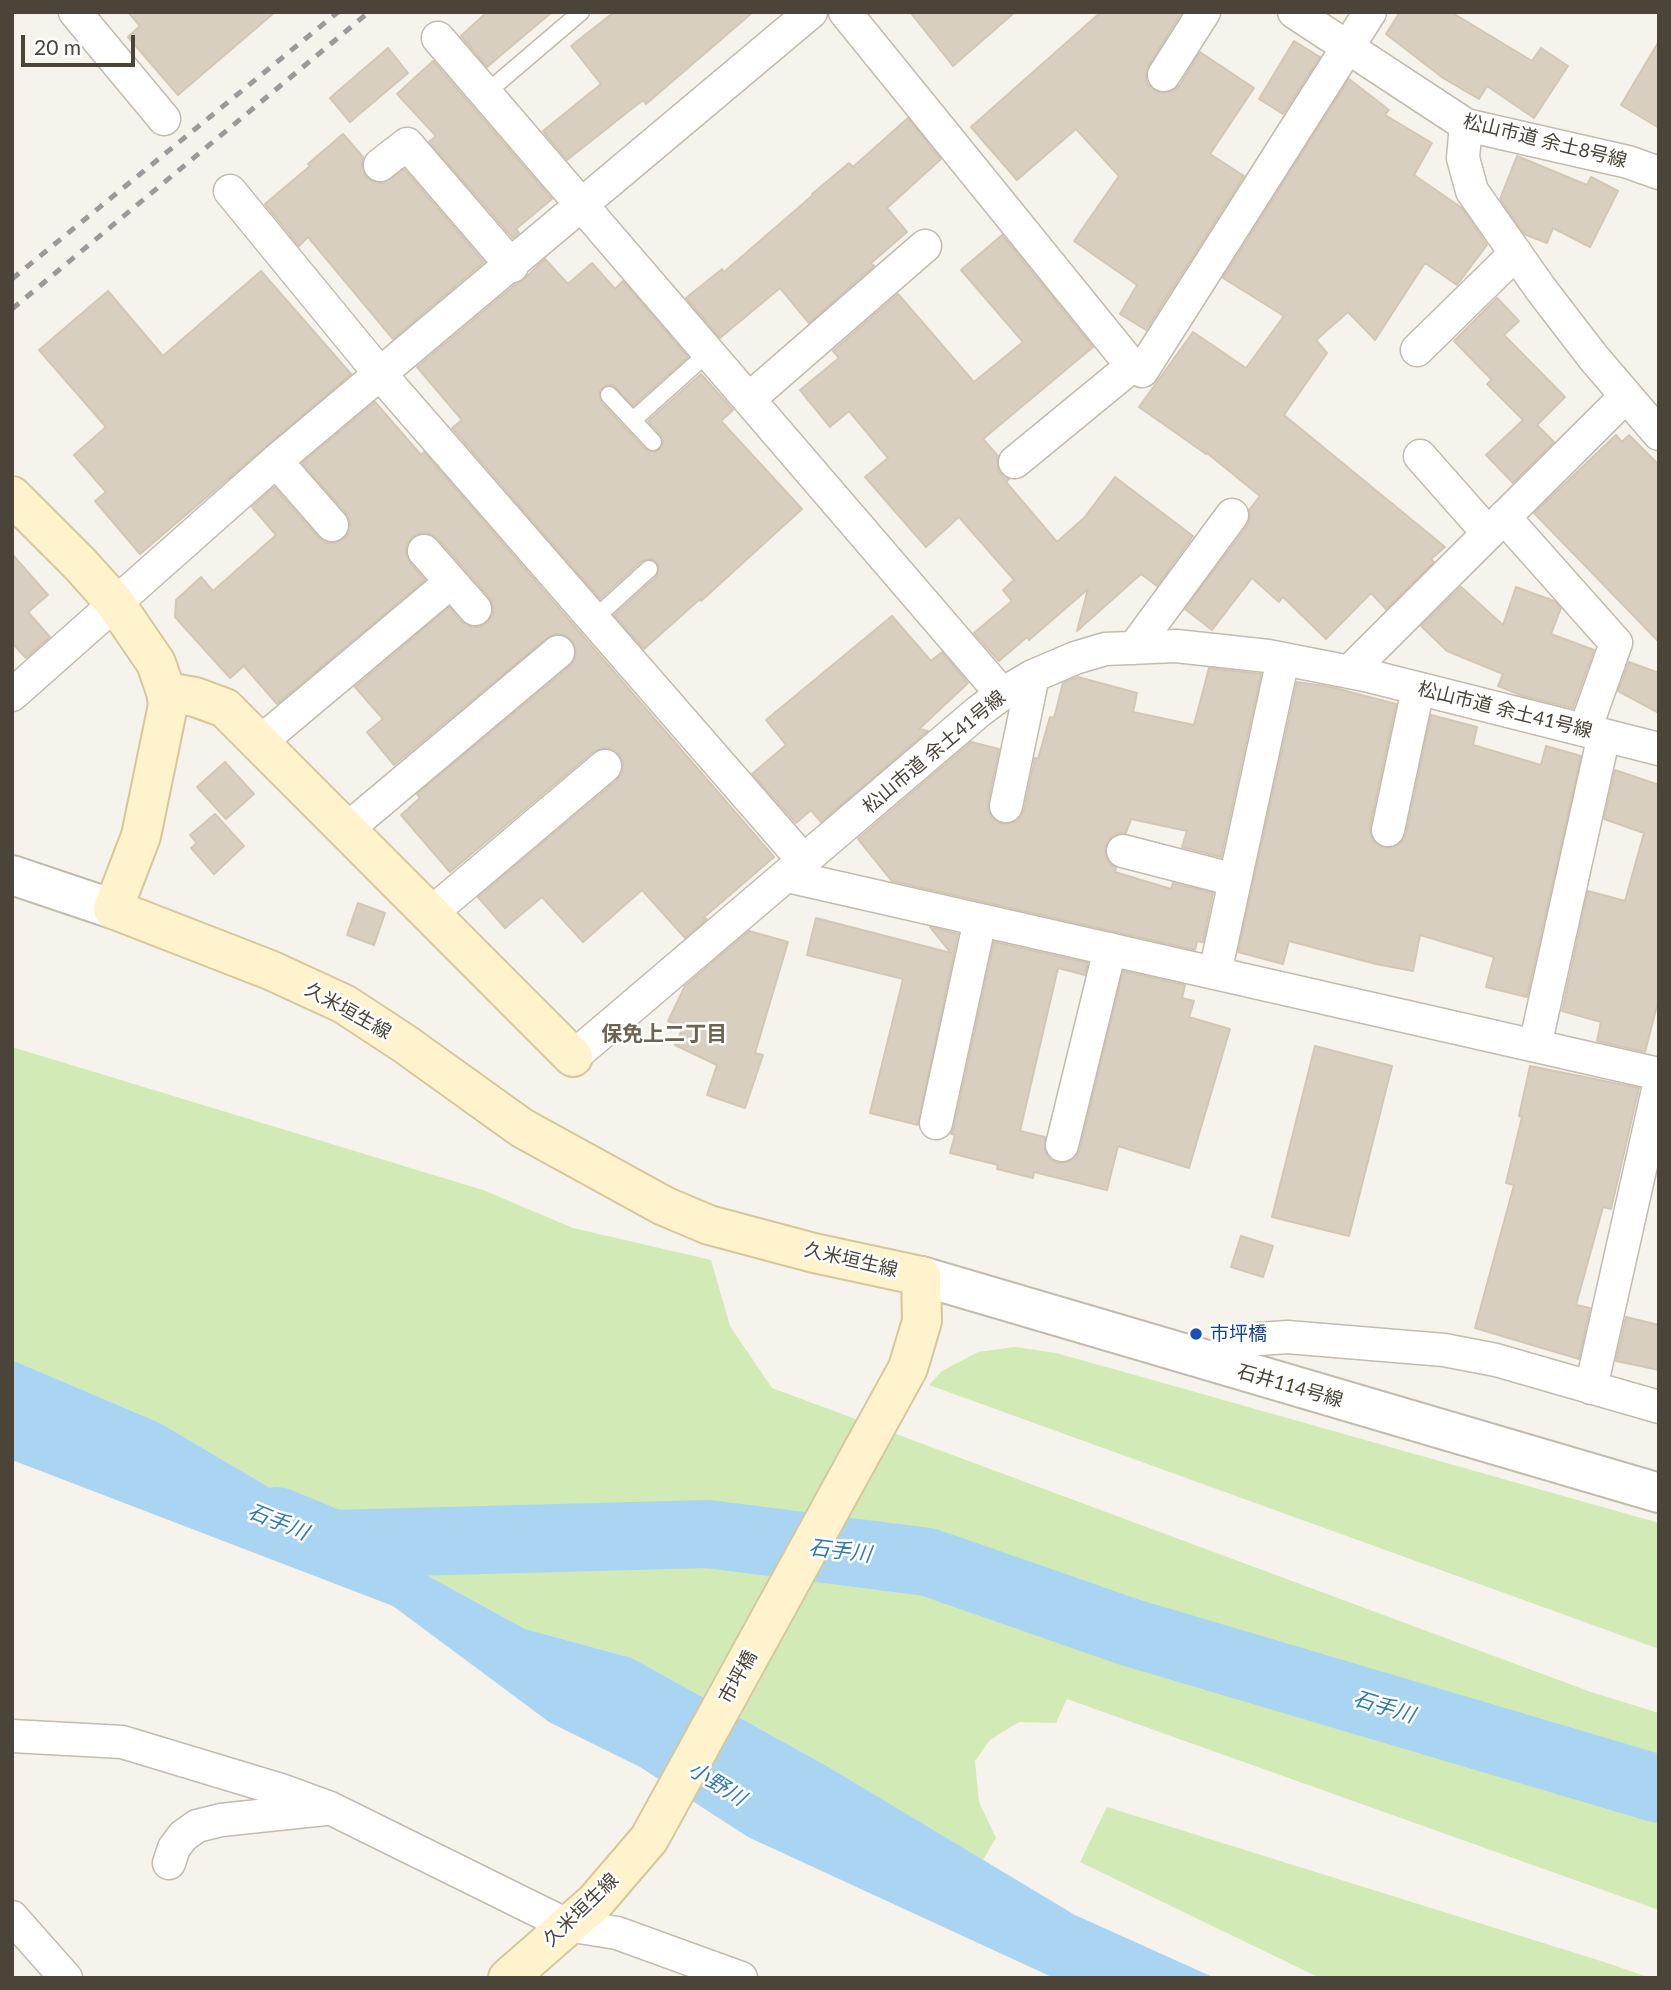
<!DOCTYPE html>
<meta charset="utf-8">
<style>
body{margin:0}
#map{position:relative;width:1671px;height:1990px;overflow:hidden;background:#f6f3ec;font-family:Lato,sans-serif}
canvas{display:block}
.frame{position:absolute;inset:0;border:14px solid #4b4439;pointer-events:none}
.scale{position:absolute;left:21px;top:35px;width:114px;height:32px;box-sizing:border-box;border:4px solid #4b4439;border-top:0;padding-left:9px;font-size:21px;line-height:24px;white-space:nowrap;color:#4b4439;-webkit-text-stroke:5px #fff;paint-order:stroke}
</style>
<div id="map">
<canvas width="1671" height="1990"></canvas>
<div class="frame"></div>
<div class="scale">20 m</div>
</div>
<script>
const context = document.querySelector('canvas').getContext('2d');
context.lineJoin = 'round';
function fill(path, color) {
  context.fillStyle = color;
  context.fill(path, 'evenodd');
}
function toPath(rows) {
  const path = new Path2D();
  for (const r of rows) {
    path.moveTo(r[0], r[1]);
    for (let i = 2; i < r.length; i += 2) path.lineTo(r[i], r[i + 1]);
  }
  return path;
}
function trace(path, color, width, dash) {
  context.strokeStyle = color;
  context.lineWidth = width;
  context.lineCap = dash ? 'butt' : 'round';
  context.setLineDash(dash || []);
  context.stroke(path);
}
function label(font, color, halo, rows, align = 'center') {
  context.font = font + ' Lato,"Noto Sans JP",sans-serif';
  context.lineWidth = 5;
  context.setLineDash([]);
  context.textBaseline = 'middle';
  context.strokeStyle = halo;
  context.fillStyle = color;
  for (const [text, x, y, turn = 0] of rows) {
    context.save();
    context.translate(x, y);
    context.rotate((+turn || 0) * Math.PI / 180);
    context.textAlign = isNaN(turn) ? turn : align;
    if (halo) context.strokeText(text, 0, 0);
    context.fillText(text, 0, 0);
    context.restore();
  }
}
const green = toPath([
 [12,1047,483,1190,573,1228,711,1260,730,1326,772,1388,1591,1692,1659,1713,1659,1910,1067,1699,1056,1723,1019,1722,990,1740,975,1761,979,1802,996,1838,983,1860,825,1765,632,1658,525,1629,299,1505,160,1423,12,1360],
 [1015,1347,1056,1353,1135,1375,1659,1523,1659,1649,929,1385,942,1371,978,1352],
 [1107,1807,1601,1961,1651,1978,1320,1978,1080,1862]
]);
const water = toPath([
 [12,1360,160,1423,299,1505,525,1629,632,1658,825,1765,1075,1915,1215,1978,1054,1978,748,1837,640,1767,549,1722,393,1606,12,1460]
]);
const river = toPath([
 [277,1521,333,1544,708,1534,928,1562,1129,1632,1659,1789]
]);
const building = toPath([
 [128,12,275,12,178,95,128,37,140,26,128,12],
 [487,12,552,12,487,67,461,36,487,12],
 [614,12,753,12,646,104,643,100,567,160,543,131,601,84,571,46,614,12],
 [910,12,1015,12,953,66,910,12],
 [1101,12,1182,12,1148,66,1146,74,1147,83,1155,91,1164,93,1173,91,1180,85,1200,52,1254,88,1210,154,1244,176,1146,330,1120,314,1137,285,1074,241,1119,176,1076,129,1017,180,971,127,1101,12],
 [1400,12,1451,12,1532,61,1541,48,1568,66,1534,118,1487,86,1479,99,1443,78,1386,34,1400,12],
 [1294,41,1320,57,1283,114,1259,99,1294,41],
 [1659,41,1659,128,1621,105,1659,41],
 [388,48,408,73,350,122,330,98,388,48],
 [433,61,552,199,516,229,519,233,513,238,429,142,436,136,397,94,433,61],
 [1349,79,1389,110,1385,115,1432,143,1414,175,1462,208,1487,245,1457,285,1425,263,1375,340,1348,312,1316,340,1327,353,1284,415,1445,547,1431,559,1434,562,1386,609,1371,593,1326,639,1283,597,1279,602,1252,578,1212,630,1185,609,1247,526,1250,518,1249,510,1260,496,1207,453,1206,454,1139,407,1193,332,1246,368,1284,316,1223,278,1349,79],
 [908,118,941,159,887,208,907,232,871,263,874,266,809,323,780,288,720,338,686,298,722,269,724,272,813,195,812,194,849,163,853,167,908,118],
 [343,134,363,157,362,167,366,177,374,182,383,183,404,169,484,262,393,339,308,237,299,246,265,204,310,166,308,164,343,134],
 [1517,156,1587,185,1591,177,1618,191,1590,247,1553,228,1547,243,1524,234,1500,199,1517,156],
 [1002,235,1093,347,983,439,998,456,997,466,1000,473,1009,479,1006,482,1057,542,1084,518,1115,477,1193,536,1157,586,1141,574,1077,631,1088,589,1029,640,1027,637,999,661,974,633,1012,601,1003,590,1014,580,959,517,926,547,865,477,888,458,849,411,830,427,800,390,839,358,833,351,898,294,974,382,1023,342,961,270,1002,235],
 [545,259,568,284,592,263,615,289,623,281,688,357,633,406,613,385,606,385,599,391,601,402,645,449,656,452,663,444,661,435,648,421,701,374,733,410,721,421,802,509,701,601,700,599,644,649,614,615,657,576,659,567,657,563,652,559,642,561,600,599,452,428,462,420,417,367,516,284,523,280,545,259],
 [261,271,351,374,140,554,95,501,106,492,74,455,106,427,39,350,108,291,163,356,261,271],
 [1497,298,1519,321,1504,335,1565,397,1537,425,1554,442,1513,483,1486,455,1523,420,1487,384,1492,380,1454,341,1497,298],
 [375,402,421,455,424,452,774,857,703,918,707,919,685,938,642,890,583,942,542,897,505,928,478,897,617,780,622,773,623,763,619,755,612,749,602,748,593,752,450,872,401,815,420,798,417,794,570,666,575,658,576,648,572,641,565,635,555,634,547,638,394,765,367,732,383,719,355,687,449,607,461,621,470,627,479,627,487,623,493,614,493,605,489,597,438,539,430,534,421,533,412,537,406,546,406,554,410,563,425,580,277,704,244,666,230,678,175,617,176,600,201,577,213,591,276,535,252,507,274,487,319,538,327,543,335,543,345,538,349,532,350,522,346,513,302,463,375,402],
 [1616,435,1622,442,1629,435,1659,465,1659,642,1534,513,1616,435],
 [12,554,48,595,28,612,50,637,26,658,12,643,12,554],
 [1461,587,1503,625,1516,587,1554,601,1561,608,1551,634,1594,650,1573,708,1523,696,1498,686,1503,674,1447,651,1421,626,1461,587],
 [892,616,931,661,942,652,968,683,919,729,928,731,821,822,811,810,796,823,752,774,786,745,766,720,892,616],
 [1629,662,1659,673,1659,713,1618,691,1629,662],
 [1209,668,1261,674,1221,857,1182,847,1187,831,1131,819,1126,833,1117,834,1110,838,1105,847,1106,857,1110,864,1116,868,1115,872,1171,889,1173,883,1213,893,1203,942,1197,941,1195,950,892,881,858,839,971,742,999,749,988,802,988,811,994,820,1003,824,1012,823,1019,819,1024,810,1035,758,1038,759,1050,717,1054,718,1063,683,1078,677,1137,693,1133,712,1194,725,1209,668],
 [1297,682,1331,687,1396,704,1370,826,1371,836,1375,843,1384,848,1394,847,1401,843,1406,834,1431,715,1477,727,1473,745,1541,765,1546,746,1581,756,1527,997,1486,987,1494,957,1420,935,1413,971,1376,964,1289,941,1283,964,1238,952,1297,682],
 [225,762,254,794,226,819,197,787,225,762],
 [1615,770,1659,785,1659,998,1645,1052,1597,1041,1601,1022,1562,1011,1588,891,1625,901,1644,833,1604,819,1615,770],
 [215,814,244,846,214,874,191,848,197,843,190,835,215,814],
 [358,903,385,913,374,945,347,935,358,903],
 [816,918,951,953,930,927,958,934,918,1125,870,1113,903,979,807,955,816,918],
 [749,931,788,942,755,1053,763,1055,745,1108,707,1095,717,1065,675,1045,683,1028,668,1021,685,986,749,931],
 [994,942,1088,963,1085,975,1058,968,1020,1131,1045,1137,1045,1151,1050,1159,1057,1163,1068,1162,1076,1157,1080,1149,1123,971,1185,985,1182,998,1194,1001,1189,1017,1230,1029,1189,1168,1118,1146,1107,1190,1034,1172,1033,1178,997,1169,998,1165,950,1153,955,1135,951,1134,954,1127,994,942],
 [1315,1046,1392,1066,1349,1236,1272,1217,1315,1046],
 [1530,1066,1639,1088,1611,1209,1603,1207,1576,1305,1590,1308,1579,1359,1475,1328,1514,1185,1506,1183,1522,1117,1519,1116,1530,1066],
 [1241,1236,1273,1246,1263,1277,1231,1267,1241,1236],
 [1626,1317,1659,1325,1659,1370,1616,1361,1626,1317]
]);
const service = toPath([
 [486,93,581,12],
 [609,395,653,442],
 [633,420,709,352],
 [594,619,649,569]
]);
const minor = toPath([
 [75,12,164,119],
 [845,12,1132,366,1015,462],
 [1294,12,1466,125,1628,162,1659,173],
 [438,38,1002,694],
 [1164,75,1204,12],
 [1466,125,1463,158,1472,191,1540,288,1593,357,1659,434],
 [380,165,407,144,512,266],
 [230,191,381,375,804,861],
 [1417,350,1516,253],
 [1132,366,1142,371,1370,12],
 [749,399,925,246],
 [1420,456,1488,533],
 [276,461,332,525],
 [1504,517,1616,643,1585,730],
 [424,551,475,609],
 [1134,648,1232,515],
 [1349,672,1626,396],
 [12,695,276,461,811,12],
 [259,743,451,582],
 [1006,806,1033,676],
 [346,830,558,652],
 [1388,830,1418,689],
 [1123,851,1235,880],
 [787,876,1659,1074],
 [430,914,605,766],
 [1215,973,1283,659],
 [1535,1046,1604,735],
 [573,1057,978,712,1002,694,1033,676,1075,658,1105,649,1176,646,1268,656,1365,675,1659,749],
 [936,1123,980,920],
 [1062,1145,1110,949],
 [1215,1364,1227,1348,1245,1340,1287,1337,1444,1350,1496,1360,1659,1407],
 [1591,1388,1659,1085],
 [12,1736,122,1742,281,1790,330,1808,567,1925,617,1933,741,1978],
 [169,1863,174,1848,183,1836,197,1826,221,1820,325,1809],
 [12,1917,66,1978]
]);
const tertiary = toPath([
 [12,875,113,909],
 [921,1276,1659,1493]
]);
const secondary = toPath([
 [12,496,80,564,115,603,156,663,166,692,168,705,141,836,113,909,270,970,344,1004,405,1044,522,1128,664,1206,709,1225,814,1253,921,1276,922,1321,908,1368,649,1839,595,1902,508,1978],
 [166,692,195,697,225,708,573,1057]
]);
const rail = toPath([
 [12,279,338,12],
 [12,309,369,12]
]);
const markers = [
 [1196,1334,7,"#1a4fb4"]
];
const streetNames = [
 ["松山市道 余土8号線",1545,141,14],
 ["松山市道 余土41号線",1505,710,14],
 ["松山市道 余土41号線",934,752,-40],
 ["久米垣生線",348,1011,29],
 ["久米垣生線",851,1260,13],
 ["石井114号線",1290,1386,16],
 ["市坪橋",738,1677,-61],
 ["久米垣生線",581,1910,-44]
];
const transitNames = [
 ["市坪橋",1210,1334]
];
const neighbourhoodNames = [
 ["保免上二丁目",664,1034]
];
const waterNames = [
 ["石手川",278,1522,22],
 ["石手川",840,1551,7],
 ["石手川",1384,1707,17],
 ["小野川",717,1784,32]
];
fill(green, '#d2eab5');
fill(water, '#a9d4f2');
trace(river, '#a9d4f2', 68);
fill(building, '#d8cfc1');
trace(building, '#d3c7b4', 2);
trace(service, '#c2bbae', 19);
trace(minor, '#c2bbae', 35);
trace(tertiary, '#c2bbae', 42);
trace(secondary, '#d6c79b', 42);
trace(service, '#fff', 16);
trace(minor, '#fff', 32);
trace(tertiary, '#fff', 38);
trace(secondary, '#fff3cd', 38);
trace(rail, '#9a9a9a', 5, [9, 9]);
for (const [x, y, r, color] of markers) {
  const dot = new Path2D();
  dot.arc(x, y, r, 0, 2 * Math.PI);
  context.fillStyle = color;
  context.fill(dot);
  trace(dot, '#fff', 2.5);
}
label('19px', '#4b4439', '#fff', streetNames);
label('19px', '#164399', '#fff', transitNames, 'left');
label('bold 21px', '#6e6250', '#fff', neighbourhoodNames);
label('italic 21px', '#2e7ab2', '#fff', waterNames);
</script>
